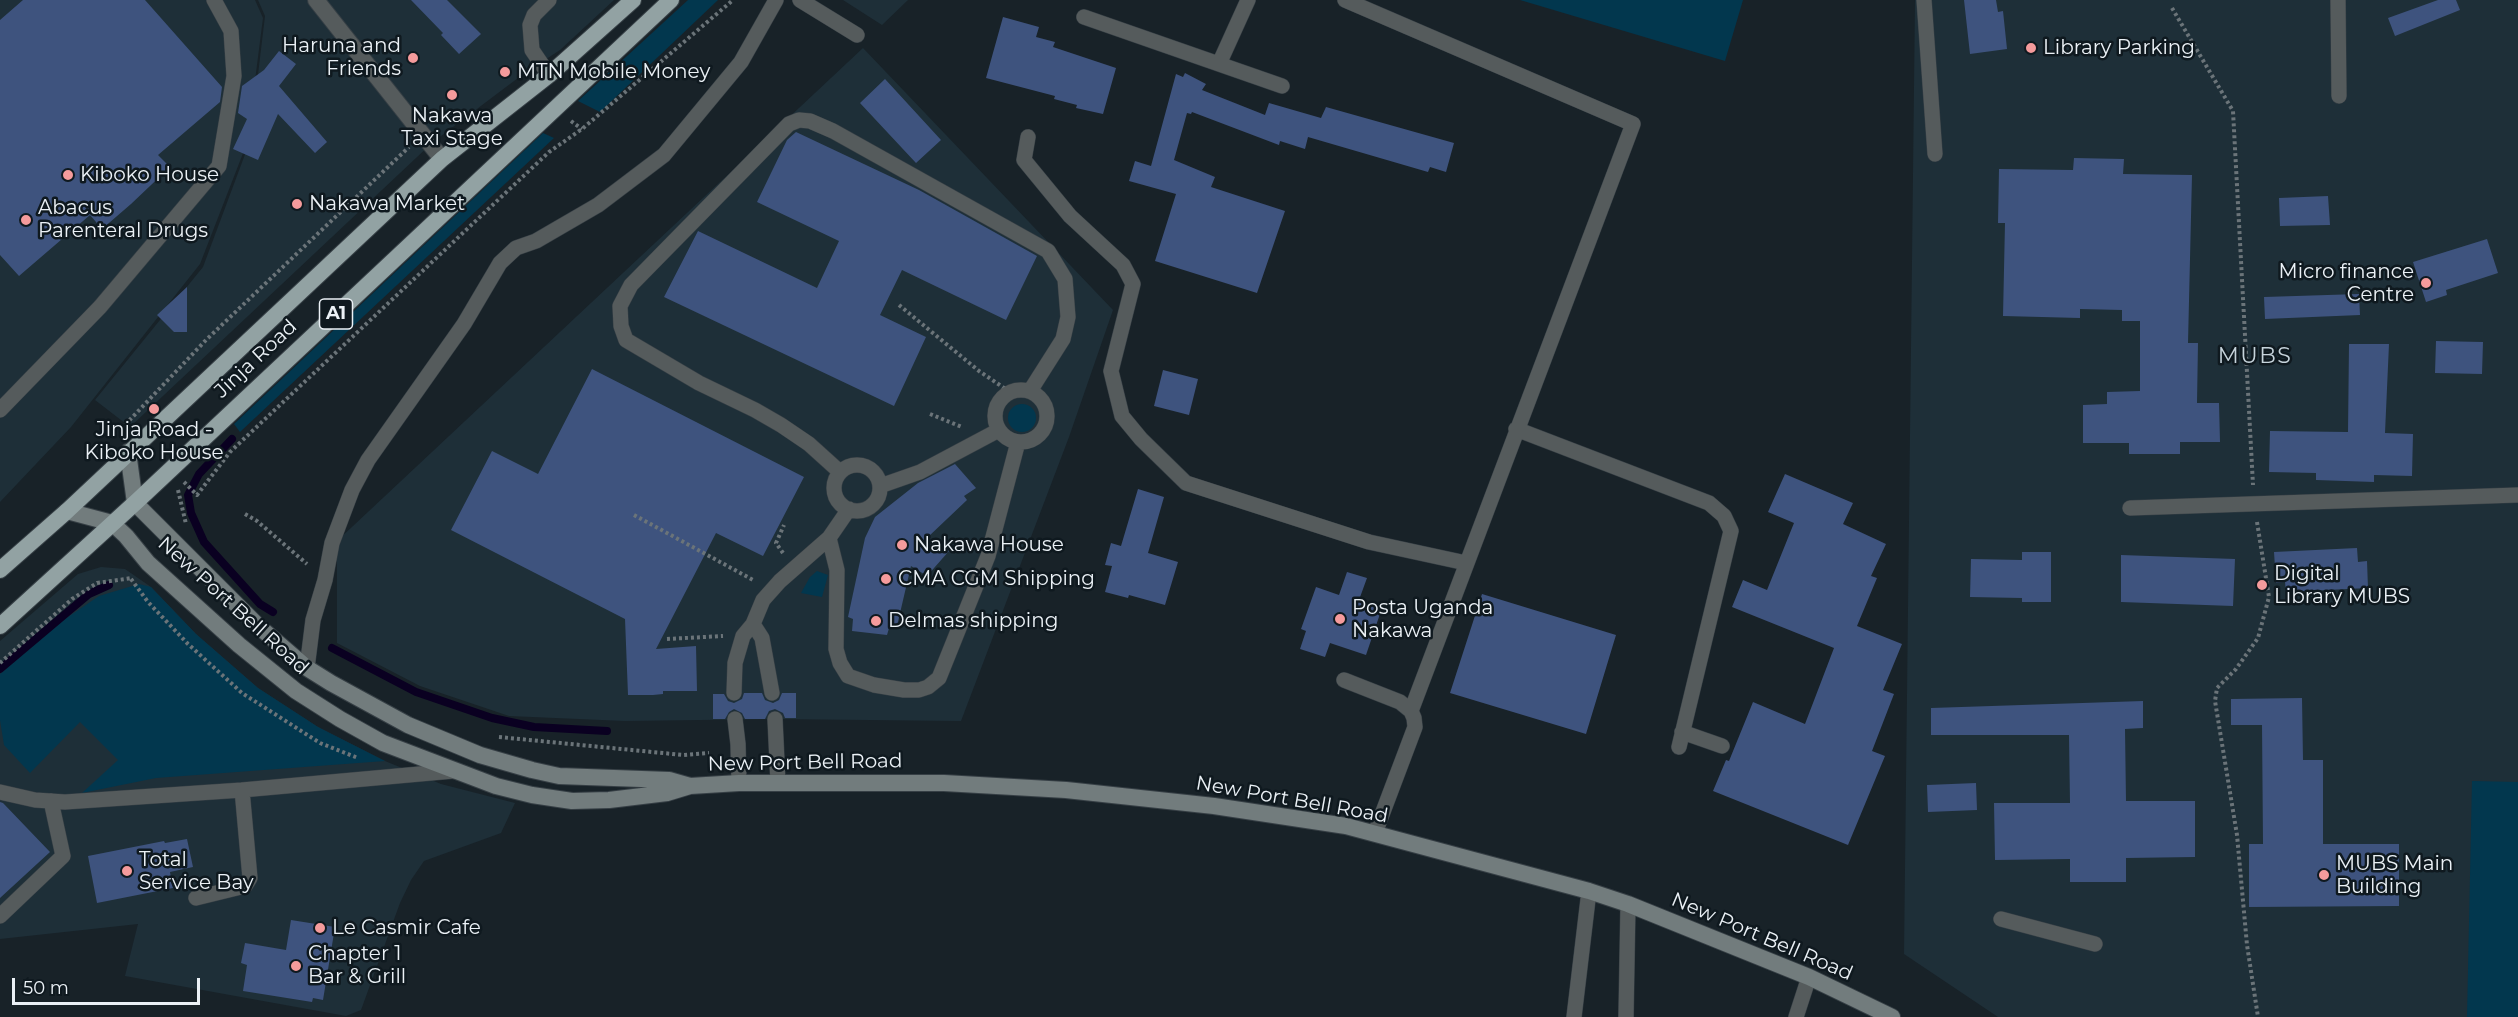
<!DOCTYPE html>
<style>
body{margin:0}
#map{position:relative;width:2518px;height:1017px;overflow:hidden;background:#182228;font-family:Montserrat,sans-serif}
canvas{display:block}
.scale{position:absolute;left:12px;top:978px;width:188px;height:27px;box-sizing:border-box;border:3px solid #ebf1f6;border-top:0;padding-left:8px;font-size:18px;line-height:21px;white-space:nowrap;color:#ebf1f6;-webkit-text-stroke:4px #0f191f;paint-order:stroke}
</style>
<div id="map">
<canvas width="2518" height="1017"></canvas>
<div class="scale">50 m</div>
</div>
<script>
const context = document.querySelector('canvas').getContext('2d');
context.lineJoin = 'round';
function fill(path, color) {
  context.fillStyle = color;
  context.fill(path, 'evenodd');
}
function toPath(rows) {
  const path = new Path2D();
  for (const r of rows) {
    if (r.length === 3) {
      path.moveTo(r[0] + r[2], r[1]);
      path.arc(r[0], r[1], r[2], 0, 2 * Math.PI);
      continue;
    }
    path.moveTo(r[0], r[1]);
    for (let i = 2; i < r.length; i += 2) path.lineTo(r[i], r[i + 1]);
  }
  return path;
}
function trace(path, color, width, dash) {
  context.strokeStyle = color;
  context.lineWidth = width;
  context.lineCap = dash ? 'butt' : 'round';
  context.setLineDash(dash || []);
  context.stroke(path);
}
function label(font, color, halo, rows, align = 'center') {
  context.font = font + ' Montserrat,sans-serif';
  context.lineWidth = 5;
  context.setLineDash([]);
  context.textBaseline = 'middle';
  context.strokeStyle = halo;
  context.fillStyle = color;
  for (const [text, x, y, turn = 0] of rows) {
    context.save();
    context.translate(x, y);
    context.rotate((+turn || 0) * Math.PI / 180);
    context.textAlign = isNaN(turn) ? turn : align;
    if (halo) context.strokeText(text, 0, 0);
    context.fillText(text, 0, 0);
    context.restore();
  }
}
const built = toPath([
 [0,0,255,0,263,18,247,143,200,264,71,427,0,502],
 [258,0,614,0,560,50,522,75,433,142,130,427,95,400,203,267,250,141,265,16],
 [843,0,908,0,882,25],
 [1915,0,2518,0,2518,1017,1998,1017,1904,954],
 [863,48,1113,310,1069,437,961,721,775,719,625,721,509,716,420,686,337,643,337,541],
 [101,567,125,569,151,587,196,634,258,688,318,727,385,761,441,784,515,803,501,833,424,861,411,880,400,903,361,1010,346,1016,125,976,138,924,0,939,0,641,78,574]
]);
const green = toPath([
 [688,0,718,0,600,112,578,101],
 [1520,0,1743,0,1725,61],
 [543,133,554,138,240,432,234,424],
 [1022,418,14],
 [817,571,828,575,822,597,801,593,810,577],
 [139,584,151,587,196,634,258,688,318,727,385,761,156,778,82,793,118,760,80,722,30,773,4,745,0,720,0,674,65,619,99,596],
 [2472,781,2518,782,2518,1017,2467,1017]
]);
const stream = toPath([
 [232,439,199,474,188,495,191,513,204,542,260,604,273,612],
 [332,648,416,692,492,718,534,727,607,731],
 [0,669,89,594,109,585]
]);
const building = toPath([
 [23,0,145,0,222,87,220,102,158,155,170,167,131,204,102,229,90,215,19,276,0,255,0,20],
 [411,0,447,0,481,34,459,54,441,35,443,33],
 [1964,0,1996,0,1998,12,2003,11,2007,49,1970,54],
 [2438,0,2456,0,2460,10,2395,36,2388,18],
 [1003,17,1039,27,1036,37,1055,42,1053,47,1116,68,1103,114,1076,108,1077,105,1054,99,1055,96,986,78],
 [279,51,296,64,279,86,327,142,315,153,278,114,258,160,233,149,247,119,238,113,242,86,264,70],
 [1185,73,1206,84,1202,90,1265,115,1269,103,1321,118,1326,107,1454,143,1446,172,1430,167,1428,172,1308,137,1305,149,1280,141,1279,145,1192,112,1191,114,1187,113,1174,160,1215,177,1211,187,1285,211,1257,293,1155,261,1176,194,1129,181,1135,161,1151,166,1176,74,1183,77],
 [885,79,941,140,916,163,860,103],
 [796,132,919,190,1037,256,1006,320,902,270,880,315,926,337,894,406,664,297,698,231,817,288,839,241,757,202,787,140],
 [2074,158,2124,159,2123,174,2192,175,2188,343,2198,343,2197,403,2219,403,2220,442,2180,442,2180,454,2129,454,2129,443,2083,443,2083,405,2107,404,2107,392,2140,391,2140,321,2122,321,2122,310,2080,309,2080,318,2003,316,2005,223,1998,223,1999,169,2073,170],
 [2328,196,2330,225,2280,226,2279,198],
 [2487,239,2498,273,2446,290,2447,295,2426,302,2413,262],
 [187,287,187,332,174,332,157,315],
 [2359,294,2360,315,2265,319,2264,297],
 [2436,341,2483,342,2482,374,2435,373],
 [2349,344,2389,344,2385,433,2413,434,2412,476,2374,475,2374,482,2316,480,2316,473,2269,472,2270,431,2348,432],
 [592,369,804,477,763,556,716,533,656,649,696,646,697,691,663,691,663,694,653,695,628,695,625,619,451,530,492,451,538,474],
 [1163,370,1198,379,1189,415,1154,406],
 [955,464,976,488,964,496,967,500,928,537,949,551,927,576,911,566,897,626,890,625,887,635,852,631,853,619,848,617,865,538,875,517,918,483],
 [1785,474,1853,503,1843,524,1886,544,1871,576,1877,578,1857,626,1902,644,1883,690,1894,694,1872,751,1885,756,1848,845,1713,791,1726,760,1729,761,1753,702,1805,724,1834,648,1732,607,1743,580,1767,590,1794,523,1768,512],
 [1138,489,1164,497,1148,553,1178,562,1165,605,1129,595,1128,598,1105,592,1112,566,1105,565,1111,543,1121,546],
 [2357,548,2358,562,2367,561,2368,588,2286,592,2285,582,2276,583,2274,552],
 [2022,552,2051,552,2051,602,2022,602,2022,598,1970,597,1971,559,2022,560],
 [2121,555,2235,559,2233,606,2121,602],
 [1347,572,1367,578,1359,600,1382,608,1366,655,1330,643,1325,657,1300,649,1306,631,1301,629,1316,587,1339,595],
 [1482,594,1616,635,1586,734,1450,693],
 [744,693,762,693,765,700,773,703,779,700,782,693,796,693,796,718,785,718,783,713,775,709,769,711,765,719,745,719,742,713,734,709,729,712,725,719,713,719,713,694,724,694,728,701,734,703,742,699],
 [2302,698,2303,760,2323,760,2323,844,2399,844,2399,906,2249,907,2249,844,2263,844,2262,725,2231,725,2231,699],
 [2143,701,2143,728,2125,729,2126,801,2195,801,2195,857,2126,858,2126,882,2070,882,2070,859,1995,860,1994,803,2070,803,2069,735,1931,735,1931,708],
 [1976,783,1977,810,1928,812,1927,785],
 [0,802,3,803,50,852,0,898],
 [187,839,193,867,170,872,173,888,97,903,88,856,164,841,165,843],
 [291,920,335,927,323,1000,313,998,312,1002,243,991,247,965,241,963,245,943,286,950]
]);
const path = toPath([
 [2172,8,2233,111,2253,485],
 [571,121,582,129],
 [899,305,979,371,1010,392],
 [930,414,962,427],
 [125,429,123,427,206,340,409,147],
 [184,482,197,495,230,452,549,152,582,129,733,0],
 [178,490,186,524],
 [245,514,257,521,307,564],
 [634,515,755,581],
 [2257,522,2269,597,2258,638,2236,669,2217,688,2215,701,2237,835,2247,945,2258,1017],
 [783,553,776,543,784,525],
 [131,579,148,602,188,644,242,693,320,743,358,758],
 [667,639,723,636],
 [0,663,72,599,97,583,132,578],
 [499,737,683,755,709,753]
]);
const service = toPath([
 [800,0,857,35],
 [1345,0,1633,124,1411,711],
 [1924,0,1935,154],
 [2338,0,2339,96],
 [1084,17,1282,86],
 [1219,64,1248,0],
 [549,75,532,50,530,25,534,15,549,0],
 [1028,137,1024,160,1070,216,1123,265,1133,284,1111,371,1122,416,1141,439,1186,483,1369,542,1466,563],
 [1021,416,26],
 [0,410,100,307,219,166,234,76,231,31,214,0],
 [1516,429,1709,503,1724,516,1731,531,1679,747],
 [857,488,23],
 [840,472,809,444,781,425,755,410,699,383,626,340,621,326,620,306,631,285,789,124,799,120,810,121,833,131,1048,251,1065,279,1068,317,1063,339,1030,391],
 [880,486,920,472,999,430],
 [2130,508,2518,495],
 [829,538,837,570,836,649,840,663,848,676,874,685,904,690,919,690,928,687,939,678,988,556,1018,442],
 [753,624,762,638,772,693],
 [307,668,313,620,325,580,332,543,352,490,368,460,464,324,500,263,516,248,536,241,598,205,664,155,741,62,776,0],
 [1344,680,1400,702,1411,711,1414,718,1415,727,1375,833],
 [734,693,735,663,743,636,753,624,763,600,780,581,829,538,849,509],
 [735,719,738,744,739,783],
 [775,719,778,783],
 [1682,732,1722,746],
 [0,792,35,800,65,802,242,790,453,771],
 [196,898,245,886,250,878,242,790],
 [0,916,63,856,51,801],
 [2001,919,2095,944],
 [1574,1017,1589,891],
 [1626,1017,1628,904],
 [1796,1017,1809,977]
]);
const minor = toPath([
 [316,0,442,159]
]);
const secondary = toPath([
 [128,452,135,503,257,625,307,668,331,683,408,725,480,755,532,770,559,776,669,780,690,786],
 [67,511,112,523,126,536,148,563,239,645,296,691,340,719,383,743,496,786,532,795,572,801,609,800,667,793,690,786,739,783,944,783,1066,790,1214,806,1346,826,1589,891,1628,904,1809,977,1892,1017]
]);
const trunk = toPath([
 [0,570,67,511,442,159,549,75,633,0],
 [0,626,135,503,671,0]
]);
const markers = [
 [2031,48,6,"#f59b9c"],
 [413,58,6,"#f59b9c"],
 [505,72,6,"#f59b9c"],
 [452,95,6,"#f59b9c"],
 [68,175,6,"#f59b9c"],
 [297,204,6,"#f59b9c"],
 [26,220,6,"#f59b9c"],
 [2426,283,6,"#f59b9c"],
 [154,409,6,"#f59b9c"],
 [902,545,6,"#f59b9c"],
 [886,579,6,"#f59b9c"],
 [2262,585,6,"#f59b9c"],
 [1340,619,6,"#f59b9c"],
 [876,621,6,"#f59b9c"],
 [127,871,6,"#f59b9c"],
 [2324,875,6,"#f59b9c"],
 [320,928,6,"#f59b9c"],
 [296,966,6,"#f59b9c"]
];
const shields = [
 [336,314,33]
];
const shieldNames = [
 ["A1",336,314]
];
const poiNames = [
 ["Haruna and",401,46,"right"],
 ["Friends",401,69,"right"],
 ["Library Parking",2043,48],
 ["MTN Mobile Money",517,72],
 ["Nakawa",452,116,"center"],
 ["Taxi Stage",452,139,"center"],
 ["Kiboko House",80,175],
 ["Nakawa Market",309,204],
 ["Abacus",38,208],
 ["Parenteral Drugs",38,231],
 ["Micro finance",2414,272,"right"],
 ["Centre",2414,295,"right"],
 ["Jinja Road -",154,430,"center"],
 ["Kiboko House",154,453,"center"],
 ["Nakawa House",914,545],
 ["Digital",2274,574],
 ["Library MUBS",2274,597],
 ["CMA CGM Shipping",898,579],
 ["Posta Uganda",1352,608],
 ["Nakawa",1352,631],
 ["Delmas shipping",888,621],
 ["Total",139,860],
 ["Service Bay",139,883],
 ["MUBS Main",2336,864],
 ["Building",2336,887],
 ["Le Casmir Cafe",332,928],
 ["Chapter 1",308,954],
 ["Bar & Grill",308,977]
];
const streetNames = [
 ["Jinja Road",256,359,-43],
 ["New Port Bell Road",233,606,42],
 ["New Port Bell Road",805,763,-1],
 ["New Port Bell Road",1292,800,10],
 ["New Port Bell Road",1762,937,23]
];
const quarterNames = [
 ["MUBS",2255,357]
];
fill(built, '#1e2f38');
fill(green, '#02374e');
trace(stream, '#0a0021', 8);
fill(building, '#3e537e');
trace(service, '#363f45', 16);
trace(minor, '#363f45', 18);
trace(secondary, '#363f45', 18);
trace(trunk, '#363f45', 18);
trace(path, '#6b7479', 4, [3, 3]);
trace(service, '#555b5c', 15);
trace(minor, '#555b5c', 16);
trace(secondary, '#727c7d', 16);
trace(trunk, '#92a2a3', 16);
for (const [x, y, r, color] of markers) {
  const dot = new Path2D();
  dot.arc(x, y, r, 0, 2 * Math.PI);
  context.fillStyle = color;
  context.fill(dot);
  trace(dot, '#0f191f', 2);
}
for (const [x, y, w] of shields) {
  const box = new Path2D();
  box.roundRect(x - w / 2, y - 15, w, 30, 4.5);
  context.fillStyle = '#0f191f';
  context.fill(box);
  trace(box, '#ebf1f6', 1.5);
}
label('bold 18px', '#ebf1f6', null, shieldNames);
label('20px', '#ebf1f6', '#0f191f', poiNames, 'left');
label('20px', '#ebf1f6', '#0f191f', streetNames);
context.letterSpacing = '1.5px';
label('22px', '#c6d3db', '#0f191f', quarterNames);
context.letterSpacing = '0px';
</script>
